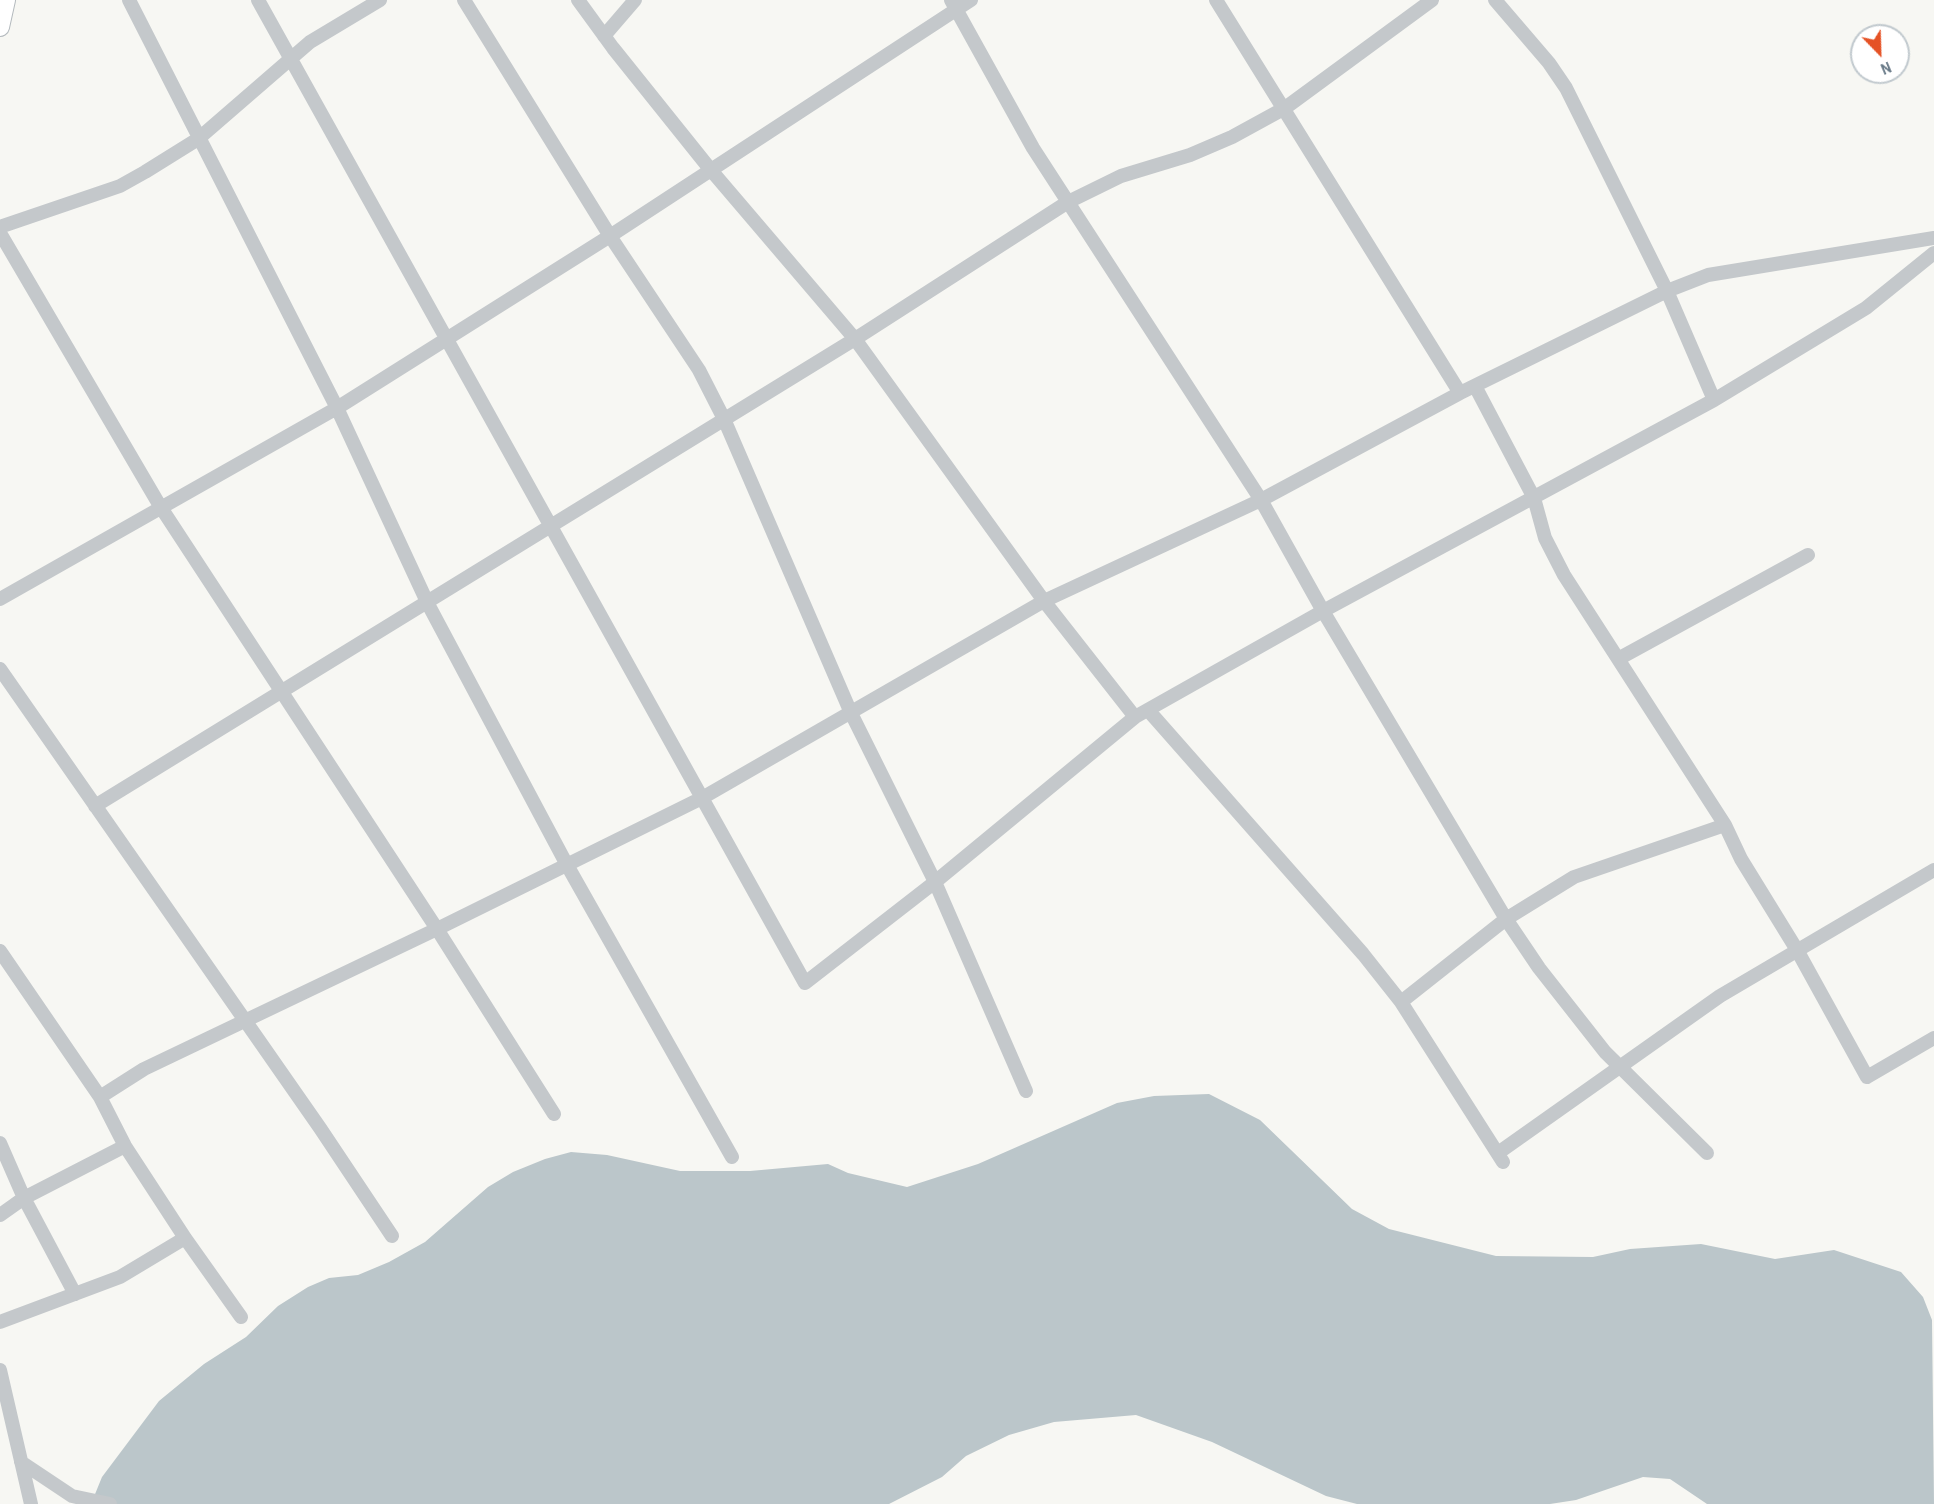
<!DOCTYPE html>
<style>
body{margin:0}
#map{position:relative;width:1934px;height:1504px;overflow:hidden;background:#f7f7f3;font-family:"Archivo Narrow",sans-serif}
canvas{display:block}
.north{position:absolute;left:1850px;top:24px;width:60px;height:60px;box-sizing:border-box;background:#fff;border:2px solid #c1c9ce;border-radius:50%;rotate:157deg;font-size:16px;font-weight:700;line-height:24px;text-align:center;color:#657785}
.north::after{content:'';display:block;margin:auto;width:21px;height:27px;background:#e55225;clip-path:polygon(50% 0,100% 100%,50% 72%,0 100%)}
</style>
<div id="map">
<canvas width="1934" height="1504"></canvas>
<div class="north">N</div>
</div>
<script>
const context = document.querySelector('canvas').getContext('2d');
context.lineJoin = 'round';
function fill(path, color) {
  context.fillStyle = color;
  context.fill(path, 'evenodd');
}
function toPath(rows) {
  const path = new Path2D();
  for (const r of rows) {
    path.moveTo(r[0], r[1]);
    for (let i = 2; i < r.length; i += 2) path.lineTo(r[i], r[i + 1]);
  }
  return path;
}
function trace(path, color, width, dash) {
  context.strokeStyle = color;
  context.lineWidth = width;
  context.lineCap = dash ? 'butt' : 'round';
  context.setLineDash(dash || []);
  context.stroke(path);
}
const water = toPath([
 [1209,1094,1260,1120,1352,1209,1389,1229,1496,1256,1593,1257,1630,1249,1701,1244,1775,1259,1834,1250,1901,1272,1923,1297,1932,1320,1934,1504,1707,1504,1670,1479,1643,1477,1576,1500,1550,1504,1357,1504,1326,1496,1212,1442,1136,1415,1054,1422,1009,1435,966,1456,942,1477,889,1504,91,1504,102,1477,159,1401,204,1364,246,1337,278,1306,308,1287,329,1278,358,1275,389,1262,425,1242,488,1187,513,1172,545,1159,571,1152,607,1155,680,1171,750,1171,828,1164,848,1173,907,1187,978,1164,1117,1103,1154,1096]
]);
const street = toPath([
 [129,0,337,408,428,604,567,865,732,1157],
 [258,0,805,983,935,882,1135,717,1323,611,1714,400,1866,308,1934,253],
 [464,0,610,236,699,370,724,419,851,713,935,882,1026,1091],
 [578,0,613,48,710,169,855,339,1044,601,1135,717],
 [951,0,1033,148,1261,500,1323,611,1506,919,1539,968,1605,1052,1707,1153],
 [1216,0,1460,393],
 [1495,0,1549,63,1566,88,1667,291,1714,400],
 [604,36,635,0],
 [0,227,120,186,145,172,198,139,310,42,380,0],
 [0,233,160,506,437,929,554,1114],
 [1475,386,1534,498,1545,538,1564,575,1725,825,1741,859,1797,950,1867,1077,1934,1038],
 [0,599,337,408,610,236,971,0],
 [1618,659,1808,555],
 [0,669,320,1128,392,1236],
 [1148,710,1363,954,1401,1002,1503,1162],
 [95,806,855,339,1068,202,1121,176,1190,155,1232,137,1285,108,1432,0],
 [0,951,100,1097,125,1146,185,1238,241,1317],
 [1401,1002,1506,919,1574,877,1725,825],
 [100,1097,144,1069,437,929,702,798,1044,601,1261,500,1460,393,1667,291,1708,275,1934,238],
 [0,1143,24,1198,75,1294],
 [1498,1153,1720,996,1934,870],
 [0,1215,24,1198,125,1146],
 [0,1322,120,1277,185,1238],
 [0,1370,31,1504],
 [21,1462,72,1496,110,1504]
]);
const secondary = toPath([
 [0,27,6,0]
]);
fill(water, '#bbc6ca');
trace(secondary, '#b4babe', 20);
trace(street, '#c4c8cb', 14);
trace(secondary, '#fff', 18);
</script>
